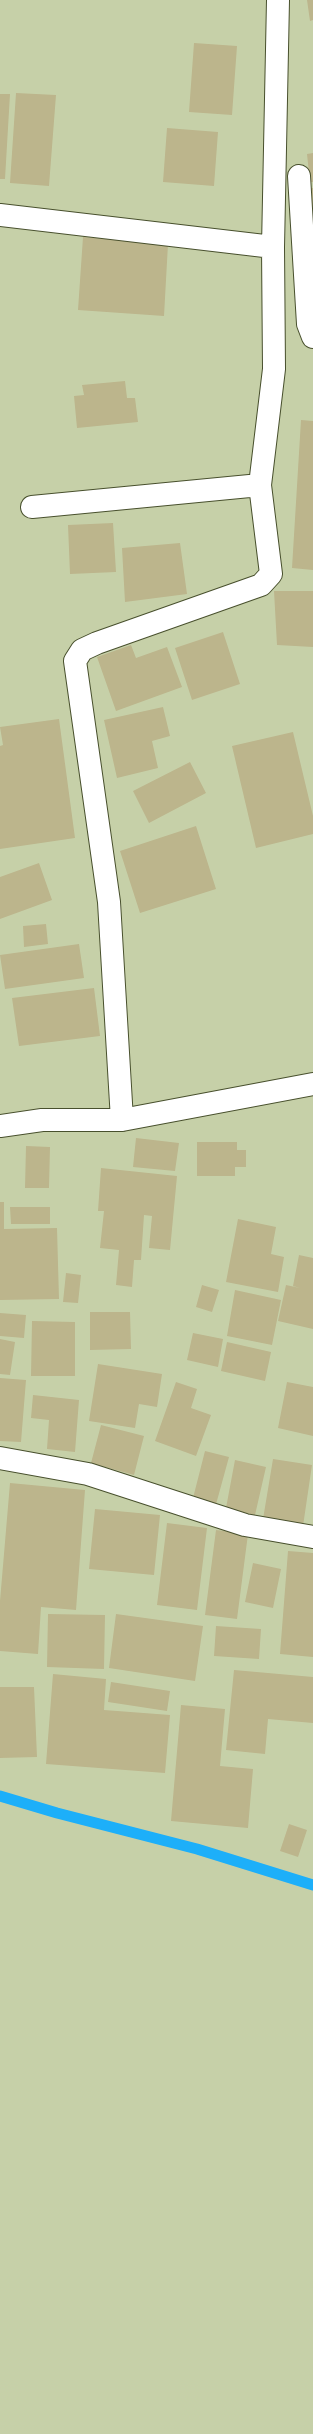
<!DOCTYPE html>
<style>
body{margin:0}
canvas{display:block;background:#c6d0a8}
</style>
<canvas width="313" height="2434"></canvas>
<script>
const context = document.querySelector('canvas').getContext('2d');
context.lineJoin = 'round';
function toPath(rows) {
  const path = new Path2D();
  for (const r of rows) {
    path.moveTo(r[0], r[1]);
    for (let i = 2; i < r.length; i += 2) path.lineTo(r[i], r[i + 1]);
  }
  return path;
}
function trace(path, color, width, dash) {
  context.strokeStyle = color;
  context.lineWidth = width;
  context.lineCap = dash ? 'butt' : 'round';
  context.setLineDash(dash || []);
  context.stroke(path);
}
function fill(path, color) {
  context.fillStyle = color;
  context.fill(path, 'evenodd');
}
const stream = toPath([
 [0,1796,57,1813,197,1849,313,1885]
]);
const building = toPath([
 [307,0,313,0,313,20,310,21],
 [194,43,237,46,232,115,189,112],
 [16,93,56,95,49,186,10,183],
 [0,94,10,94,5,179,0,179],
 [167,128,218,132,214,186,163,182],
 [313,153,313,182,310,182,307,154],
 [309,188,313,188,313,214,312,214],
 [83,237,168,244,164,316,78,310],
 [125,381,127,398,135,398,138,422,77,428,74,396,84,395,82,385],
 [301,420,313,421,313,570,292,568],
 [113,523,116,572,70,574,68,525],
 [180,543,187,594,125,602,122,548],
 [274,591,313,591,313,647,277,645],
 [223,632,240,684,192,700,175,648],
 [131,645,136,658,167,647,182,687,116,711,97,657],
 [163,707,170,736,152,741,158,768,117,778,104,720],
 [59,719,75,838,0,849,0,746,3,745,0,727],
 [293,732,313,816,313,834,256,848,232,746],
 [190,762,206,793,149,823,133,791],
 [196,826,216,889,140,913,120,851],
 [39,863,52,900,0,919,0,877],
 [46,924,48,944,24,947,23,926],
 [79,944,84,978,5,989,0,955],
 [94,988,100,1036,19,1046,12,998],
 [136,1138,179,1143,175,1171,133,1167],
 [197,1142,237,1142,237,1150,246,1150,246,1167,235,1167,235,1176,197,1176],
 [26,1146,50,1147,49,1188,25,1188],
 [101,1168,177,1176,170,1250,149,1248,152,1216,144,1215,141,1260,134,1260,132,1287,116,1285,119,1250,100,1248,104,1211,98,1211],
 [0,1202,4,1202,4,1229,57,1228,59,1299,0,1300],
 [10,1207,50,1207,50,1224,11,1224],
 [238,1219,276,1227,271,1254,284,1257,278,1292,226,1282],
 [299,1255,313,1258,313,1329,278,1321,286,1285,300,1288,293,1286],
 [66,1273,81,1275,78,1303,63,1302],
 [202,1285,219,1290,212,1312,196,1307],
 [235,1290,281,1300,272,1345,227,1336],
 [90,1312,130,1312,131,1349,90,1350],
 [0,1313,26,1315,24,1338,0,1336],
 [32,1321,75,1322,75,1376,31,1376],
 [193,1333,223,1339,218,1367,187,1360],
 [0,1339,15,1342,10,1375,0,1374],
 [227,1342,271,1352,265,1381,221,1371],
 [98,1364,162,1374,157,1407,139,1404,135,1428,89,1421],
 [0,1378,26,1380,21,1442,0,1441],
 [176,1382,197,1389,191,1408,211,1415,196,1456,155,1441],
 [287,1382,313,1387,313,1436,278,1428],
 [33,1395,79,1400,75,1452,47,1449,49,1420,31,1418],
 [101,1425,144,1436,134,1475,91,1463],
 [205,1451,229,1457,215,1508,192,1502],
 [273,1459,312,1465,303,1526,263,1519],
 [235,1460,266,1467,255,1515,226,1508],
 [10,1483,85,1490,76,1610,41,1607,38,1654,0,1651,0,1601],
 [95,1509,160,1515,154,1575,89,1569],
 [167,1523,207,1528,197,1610,157,1605],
 [216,1530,248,1534,237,1619,205,1615],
 [288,1551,313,1553,313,1657,280,1654],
 [253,1563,281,1569,273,1608,245,1602],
 [48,1614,105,1615,104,1669,47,1667],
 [116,1614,203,1626,195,1681,109,1668],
 [216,1626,261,1629,259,1659,214,1656],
 [234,1670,313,1677,313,1723,268,1719,265,1754,226,1750],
 [53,1674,106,1679,104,1710,170,1715,165,1773,46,1764],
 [111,1682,170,1691,167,1711,108,1702],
 [0,1687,34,1687,37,1757,0,1758],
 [181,1705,225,1709,220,1766,253,1769,248,1828,171,1821],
 [289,1824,307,1830,298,1857,280,1851]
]);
const minor = toPath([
 [299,176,308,324,313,337],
 [0,215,273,247],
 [32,507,260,485],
 [122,1120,109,902,75,661,82,650,97,643,261,585,271,574,260,485,274,369,273,247,278,0],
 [0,1126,42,1120,122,1120,313,1084],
 [0,1458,88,1474,245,1525,313,1537]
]);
trace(stream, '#1daff9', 11);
fill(building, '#bcb58c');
trace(minor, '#48502d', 24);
trace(minor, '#fff', 22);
</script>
